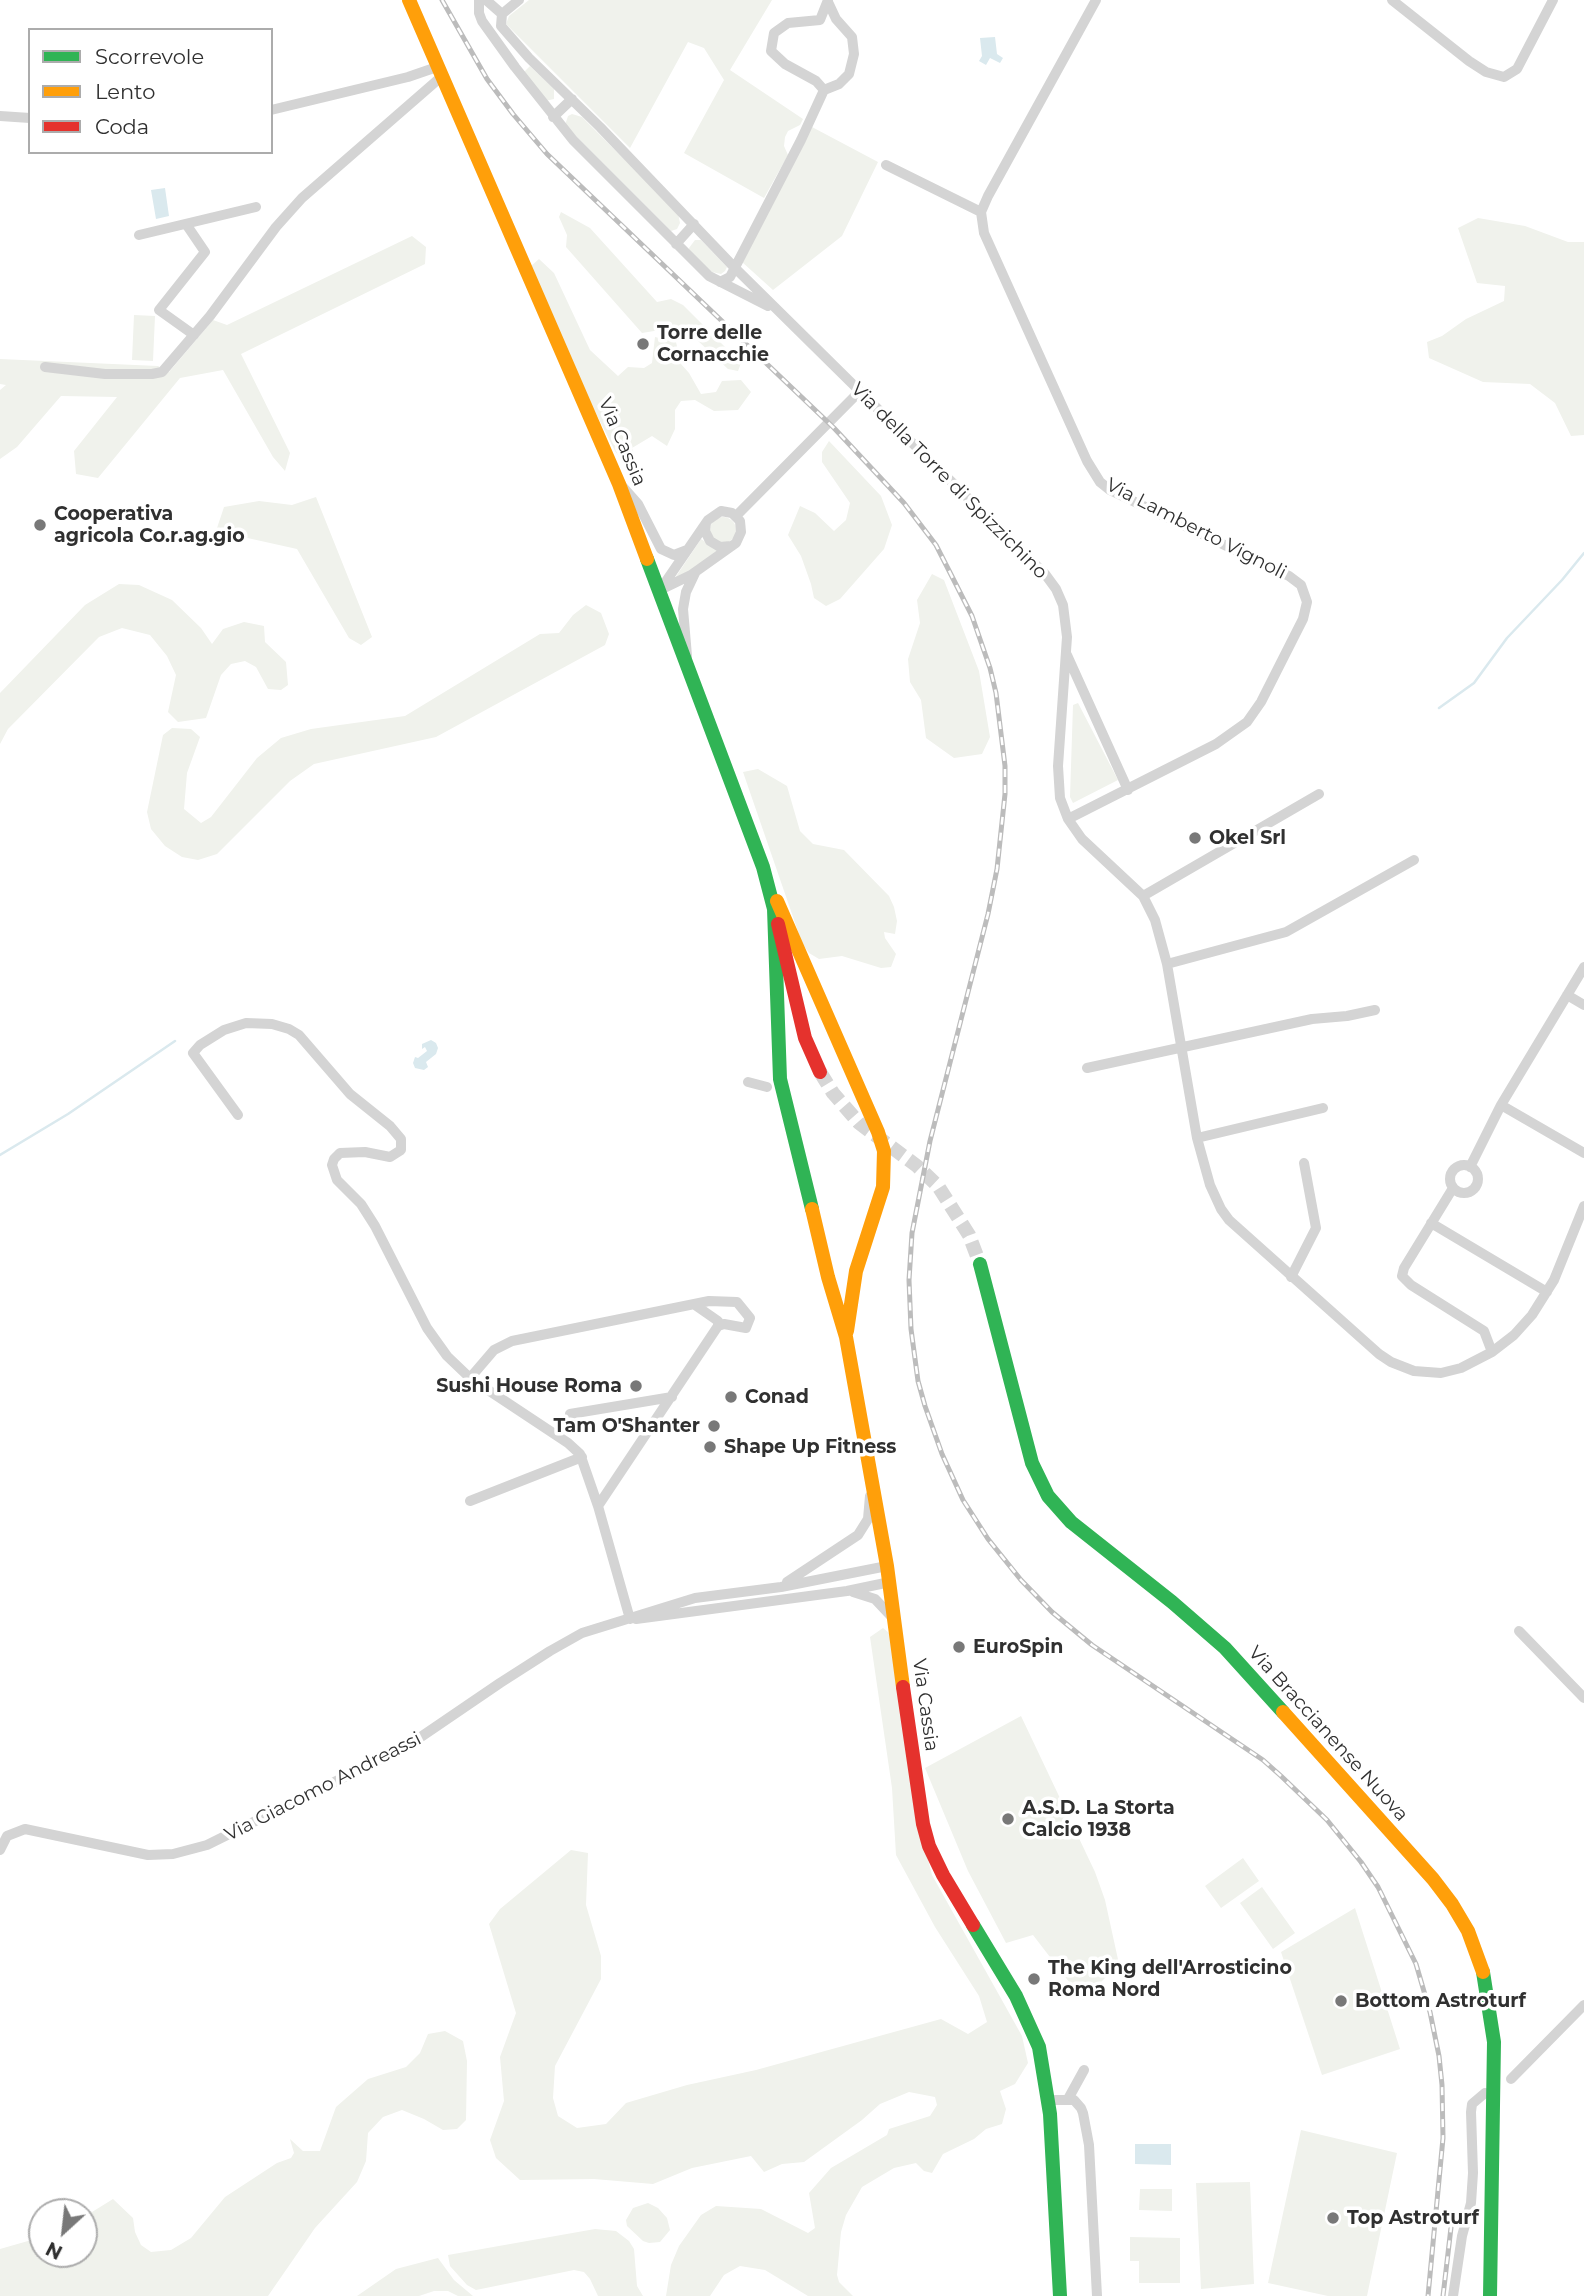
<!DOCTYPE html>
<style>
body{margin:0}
#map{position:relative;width:1584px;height:2296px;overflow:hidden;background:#fff;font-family:Montserrat,sans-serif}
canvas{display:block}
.legend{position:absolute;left:28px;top:28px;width:245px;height:126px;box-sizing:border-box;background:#fff;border:2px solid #acacac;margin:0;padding:9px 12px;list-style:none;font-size:21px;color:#303030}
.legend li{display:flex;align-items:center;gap:14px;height:35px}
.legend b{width:35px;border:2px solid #acacac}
.north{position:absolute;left:28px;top:2198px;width:70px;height:70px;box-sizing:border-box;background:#fff;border:2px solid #acacac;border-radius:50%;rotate:207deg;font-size:19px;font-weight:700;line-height:28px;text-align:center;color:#303030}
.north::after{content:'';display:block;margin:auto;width:24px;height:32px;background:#787878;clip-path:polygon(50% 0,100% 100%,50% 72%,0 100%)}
</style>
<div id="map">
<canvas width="1584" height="2296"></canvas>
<ul class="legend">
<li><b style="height:9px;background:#30b455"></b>Scorrevole</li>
<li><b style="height:9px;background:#ff9f0a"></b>Lento</li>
<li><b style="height:9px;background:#e5322d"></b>Coda</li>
</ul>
<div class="north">N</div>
</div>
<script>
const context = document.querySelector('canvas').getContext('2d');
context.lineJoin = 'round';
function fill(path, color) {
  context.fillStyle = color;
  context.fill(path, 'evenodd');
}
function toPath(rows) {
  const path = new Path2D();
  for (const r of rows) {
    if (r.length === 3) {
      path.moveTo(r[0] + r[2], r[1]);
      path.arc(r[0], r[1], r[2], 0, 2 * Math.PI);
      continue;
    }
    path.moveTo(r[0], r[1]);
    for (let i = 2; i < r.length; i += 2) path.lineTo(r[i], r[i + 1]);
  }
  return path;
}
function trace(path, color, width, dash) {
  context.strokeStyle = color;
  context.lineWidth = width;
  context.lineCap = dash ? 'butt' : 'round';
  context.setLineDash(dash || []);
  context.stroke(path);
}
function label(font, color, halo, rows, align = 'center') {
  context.font = font + ' Montserrat,sans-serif';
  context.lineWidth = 7;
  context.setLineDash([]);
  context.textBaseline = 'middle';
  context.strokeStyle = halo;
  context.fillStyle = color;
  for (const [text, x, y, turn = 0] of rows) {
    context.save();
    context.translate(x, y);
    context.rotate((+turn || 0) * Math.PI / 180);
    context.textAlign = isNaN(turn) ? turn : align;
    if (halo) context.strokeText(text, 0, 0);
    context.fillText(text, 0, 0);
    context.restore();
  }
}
const green = toPath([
 [529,0,772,0,730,70,803,119,800,125,788,131,785,137,784,146,788,155,764,198,684,153,724,80,704,48,688,42,630,148,506,24,509,16],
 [530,66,554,89,554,99,545,101,524,72],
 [572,114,582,117,678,213,680,223,677,229,671,231,565,125,568,116],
 [812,127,878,162,842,236,773,290,742,262],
 [561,212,590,228,657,302,671,299,683,305,741,363,738,371,728,369,697,340,666,329,642,333,566,247,567,235,559,217],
 [1478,218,1525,226,1568,242,1584,242,1584,435,1571,436,1555,403,1530,384,1483,382,1429,358,1427,342,1442,336,1466,319,1504,301,1505,286,1477,283,1458,228],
 [412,236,426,247,425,264,241,354,290,453,285,471,273,457,223,370,180,378,98,478,76,474,74,451,117,397,61,396,17,447,0,459,0,390,6,385,0,384,0,359,158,366,169,372,213,320,227,325],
 [695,240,701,240,727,267,725,271,721,274,712,272,690,253,689,248],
 [539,259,554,273,590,350,618,376,628,367,644,368,652,363,655,337,676,342,681,364,689,373,701,394,716,392,722,381,741,380,751,392,738,410,714,411,695,400,681,401,675,410,675,429,667,446,652,436,632,448,639,470,631,474,615,451,564,350,531,266],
 [134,315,155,316,153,361,132,360],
 [829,441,881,496,892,525,884,549,840,599,826,606,814,598,811,584,801,556,788,535,800,506,815,513,834,531,846,520,850,503,822,462,822,452],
 [316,497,372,637,361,645,349,638,297,549,216,531,224,507,259,501,292,505],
 [723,530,13],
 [701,539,718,550,678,580,675,578],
 [932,574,944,580,979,671,990,737,982,754,954,758,926,738,921,700,910,682,908,659,920,623,917,600],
 [119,584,139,585,172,600,201,628,212,644,223,629,244,622,264,626,265,642,286,662,288,685,281,690,268,689,256,667,245,661,231,664,221,675,206,718,178,722,168,712,176,675,167,656,150,635,122,628,99,637,8,729,0,744,0,693,85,605],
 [586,605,601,613,609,634,605,645,436,737,314,764,290,781,217,854,198,860,182,857,165,846,151,829,147,812,163,735,172,728,191,729,200,737,187,773,184,809,201,823,211,817,257,758,281,738,311,729,405,716,540,634,559,633,573,615],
 [1078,703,1118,780,1073,803,1070,797,1073,705],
 [758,769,787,786,800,831,813,844,844,850,889,896,894,907,897,921,895,934,884,932,885,938,896,954,891,967,881,968,842,956,819,959,809,953,802,943,743,772],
 [883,1628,894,1637,925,1848,932,1875,1022,2036,1028,2063,1015,2084,1000,2091,1006,2109,1002,2124,986,2129,974,2139,943,2154,932,2173,924,2171,916,2163,894,2168,862,2187,846,2215,841,2232,837,2275,839,2282,853,2296,808,2296,765,2270,740,2266,724,2275,710,2296,666,2296,671,2265,679,2246,701,2215,716,2206,761,2209,808,2233,815,2228,809,2193,831,2168,887,2135,889,2129,930,2116,937,2105,935,2097,909,2092,880,2104,862,2120,804,2162,782,2164,764,2172,751,2156,692,2168,653,2184,594,2179,520,2180,496,2158,490,2140,504,2101,500,2057,516,2013,489,1924,500,1909,571,1850,588,1853,586,1905,601,1956,601,1979,555,2066,553,2098,558,2116,577,2128,606,2124,626,2103,687,2085,756,2070,941,2019,968,2034,987,2022,979,1996,935,1927,896,1855,892,1788,870,1637],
 [1021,1716,1095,1872,1105,1900,1119,1964,1083,2000,1033,1935,1006,1943,968,1871,925,1768],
 [1243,1858,1259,1881,1221,1908,1205,1886],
 [1262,1887,1295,1933,1273,1949,1240,1903],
 [1355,1908,1400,2049,1322,2075,1281,1952],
 [445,2031,463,2041,467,2061,466,2120,457,2129,443,2130,424,2119,402,2110,383,2117,368,2133,366,2161,357,2182,315,2228,268,2296,0,2296,0,2249,42,2237,42,2254,84,2254,84,2217,113,2199,133,2218,135,2232,141,2245,151,2252,171,2250,191,2238,225,2197,277,2163,291,2158,294,2153,290,2139,303,2151,320,2151,336,2107,368,2079,406,2067,420,2053,428,2034],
 [1301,2130,1397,2153,1367,2296,1328,2296,1268,2283],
 [1250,2182,1254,2284,1201,2289,1196,2183],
 [1140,2189,1172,2189,1172,2211,1139,2210],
 [648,2203,658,2208,667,2218,670,2230,660,2242,649,2243,643,2241,627,2226,626,2220,633,2208],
 [595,2229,616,2231,629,2241,634,2249,637,2286,643,2296,598,2296,590,2279,584,2272,574,2270,476,2290,467,2285,450,2266,448,2255],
 [1130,2237,1180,2238,1180,2283,1139,2283,1139,2261,1130,2261],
 [438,2258,454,2280,473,2296,458,2296,448,2291,434,2291,419,2296,357,2296,396,2269]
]);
const water = toPath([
 [995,37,997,54,1003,58,1000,63,990,58,986,65,979,61,982,56,980,38],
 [165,188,169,216,156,219,151,190],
 [431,1040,436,1043,438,1048,436,1054,426,1062,428,1067,424,1070,415,1068,413,1063,415,1057,418,1058,427,1051,425,1047,422,1049,422,1044],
 [1135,2144,1171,2144,1171,2165,1135,2164]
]);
const stream = toPath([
 [1439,708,1474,683,1507,638,1562,580,1584,553],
 [0,1155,68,1114,175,1041]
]);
const secondaryTunnel = toPath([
 [820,1072,833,1093,859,1123,917,1166,938,1186,969,1235,980,1264]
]);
const street = toPath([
 [479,0,479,13,482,21,515,67,573,140,709,276,768,306],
 [486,0,502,14],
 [1392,0,1469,61,1486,72,1504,77,1517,69,1553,0],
 [502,14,501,26,529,58,600,127,734,267,1045,574,1056,589,1063,605,1067,637,1058,766,1060,798,1068,819,1082,839,1143,896,1155,920,1167,964,1197,1138,1210,1185,1221,1209,1229,1220,1379,1354,1391,1362,1414,1371,1441,1373,1461,1368,1492,1352,1514,1335,1532,1315,1554,1280,1584,1206],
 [502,14,519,0],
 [824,90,816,81,785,64,771,51,774,33,788,23,820,20,828,0],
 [824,90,839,84,849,74,854,54,852,37,836,19,829,4],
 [271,110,408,77,437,67],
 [0,116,30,118],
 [553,117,572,99],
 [886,165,981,212],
 [186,224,205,252,159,310,194,335],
 [139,235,256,207],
 [676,244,694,224],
 [720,282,730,277,801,140,824,90],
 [45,367,105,374,152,374,162,372,210,316,276,227,302,198,441,77],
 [623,487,638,504,661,549,674,555,687,550],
 [721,511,732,513,740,521,741,532,736,543,691,575,660,590,708,520,721,511],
 [736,516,859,392],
 [706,523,705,531,710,541,720,547,731,546],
 [1067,655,1128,790],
 [687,656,683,609,686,592,695,573],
 [1068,819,1216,744,1247,722,1261,702,1303,619,1307,602,1301,585,1289,576,1110,490,1100,482,1087,461,984,233,981,212,988,196,1096,0],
 [1143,896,1319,794],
 [1167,964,1286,932,1414,860],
 [1567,995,1584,1005],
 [1087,1068,1312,1019,1347,1016,1375,1010],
 [748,1082,767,1087],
 [1501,1105,1584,1153],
 [238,1115,193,1053,200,1045,224,1030,246,1023,272,1024,289,1029,299,1035,350,1094,390,1126,401,1139,401,1150,390,1157,365,1152,340,1153,334,1159,332,1165,337,1180,361,1204,375,1226,427,1328,447,1356,470,1378,568,1443,580,1454,598,1506,630,1619],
 [1197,1138,1323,1108],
 [1464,1179,14],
 [1470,1167,1501,1105,1584,967],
 [1453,1188,1404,1268,1402,1276,1411,1285,1484,1331,1492,1352],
 [1431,1223,1547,1292],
 [1291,1277,1316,1228,1304,1163],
 [695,1305,718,1321,718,1326],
 [470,1378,494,1350,512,1341,709,1301,737,1302,750,1318,746,1328,724,1324,718,1326],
 [570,1414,672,1397],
 [470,1501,582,1457],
 [598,1506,718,1326],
 [787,1582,858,1535,868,1519,870,1496],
 [853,1592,875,1599,891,1616],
 [636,1619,847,1591,890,1582],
 [1519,1631,1584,1698],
 [0,1850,7,1836,25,1829,148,1855,173,1854,207,1845,409,1745,500,1683,550,1651,582,1633,695,1598,781,1587,887,1566],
 [1511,2079,1584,2005],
 [1068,2099,1084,2070],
 [1048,2100,1074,2100,1081,2108,1083,2113,1089,2145,1097,2296],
 [1453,2296,1462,2236,1471,2203,1473,2173,1471,2112,1472,2104,1485,2093]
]);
const fast = toPath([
 [647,559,763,867,774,909,780,1079,812,1209],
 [980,1264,1032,1463,1048,1496,1071,1522,1172,1602,1225,1648,1283,1712],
 [973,1925,1016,1996,1039,2047,1050,2114,1060,2296],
 [1483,1972,1494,2042,1490,2296]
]);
const slow = toPath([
 [409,0,619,484,647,559],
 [777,901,878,1132,884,1151,883,1187,856,1271,847,1331],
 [812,1209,828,1277,846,1337,887,1566,903,1687],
 [1283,1712,1433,1879,1452,1904,1468,1931,1483,1972]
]);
const jam = toPath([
 [778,924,805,1038,820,1072],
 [903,1687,923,1824,929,1846,943,1875,973,1925]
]);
const rail = toPath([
 [442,0,487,79,513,114,547,154,834,428,904,503,936,545,972,616,990,668,996,693,1005,766,1005,794,997,869,988,914,930,1141,912,1233,909,1280,911,1329,918,1381,925,1406,942,1454,963,1500,988,1539,1021,1580,1052,1612,1092,1645,1263,1760,1281,1776,1327,1820,1361,1862,1378,1887,1416,1964,1430,2012,1439,2056,1442,2085,1443,2138,1428,2296],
 [1443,2296,1452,2219]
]);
const markers = [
 [643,344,7,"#787878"],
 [40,525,7,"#787878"],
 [1195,838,7,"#787878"],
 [636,1386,7,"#787878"],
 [731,1397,7,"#787878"],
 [714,1426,7,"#787878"],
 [710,1447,7,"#787878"],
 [959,1647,7,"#787878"],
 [1008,1819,7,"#787878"],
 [1034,1979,7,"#787878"],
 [1341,2001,7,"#787878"],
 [1333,2218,7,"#787878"]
];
const poiNames = [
 ["Torre delle",657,333],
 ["Cornacchie",657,355],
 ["Cooperativa",54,514],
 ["agricola Co.r.ag.gio",54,536],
 ["Okel Srl",1209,838],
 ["Sushi House Roma",622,1386,"right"],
 ["Conad",745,1397],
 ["Tam O'Shanter",700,1426,"right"],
 ["Shape Up Fitness",724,1447],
 ["EuroSpin",973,1647],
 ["A.S.D. La Storta",1022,1808],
 ["Calcio 1938",1022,1830],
 ["The King dell'Arrosticino",1048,1968],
 ["Roma Nord",1048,1990],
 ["Bottom Astroturf",1355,2001],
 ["Top Astroturf",1347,2218]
];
const streetNames = [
 ["Via Cassia",622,442,67],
 ["Via della Torre di Spizzichino",949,481,45],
 ["Via Lamberto Vignoli",1196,529,27],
 ["Via Cassia",925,1705,82],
 ["Via Braccianense Nuova",1328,1734,48],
 ["Via Giacomo Andreassi",323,1787,-27]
];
fill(green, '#f0f2ec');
fill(water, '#dae9ee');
trace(stream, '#dae9ee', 2.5);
trace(secondaryTunnel, '#d6d6d6', 14, [14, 7]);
trace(street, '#d4d4d4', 10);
trace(fast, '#30b455', 14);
trace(slow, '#ff9f0a', 14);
trace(jam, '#e5322d', 14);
trace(rail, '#bcbcbc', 5);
trace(rail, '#fff', 2.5, [8]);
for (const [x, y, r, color] of markers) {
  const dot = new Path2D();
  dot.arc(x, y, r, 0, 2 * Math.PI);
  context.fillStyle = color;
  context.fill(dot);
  trace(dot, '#fff', 2.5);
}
label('bold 19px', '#303030', '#fff', poiNames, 'left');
label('19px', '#303030', '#fff', streetNames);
</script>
